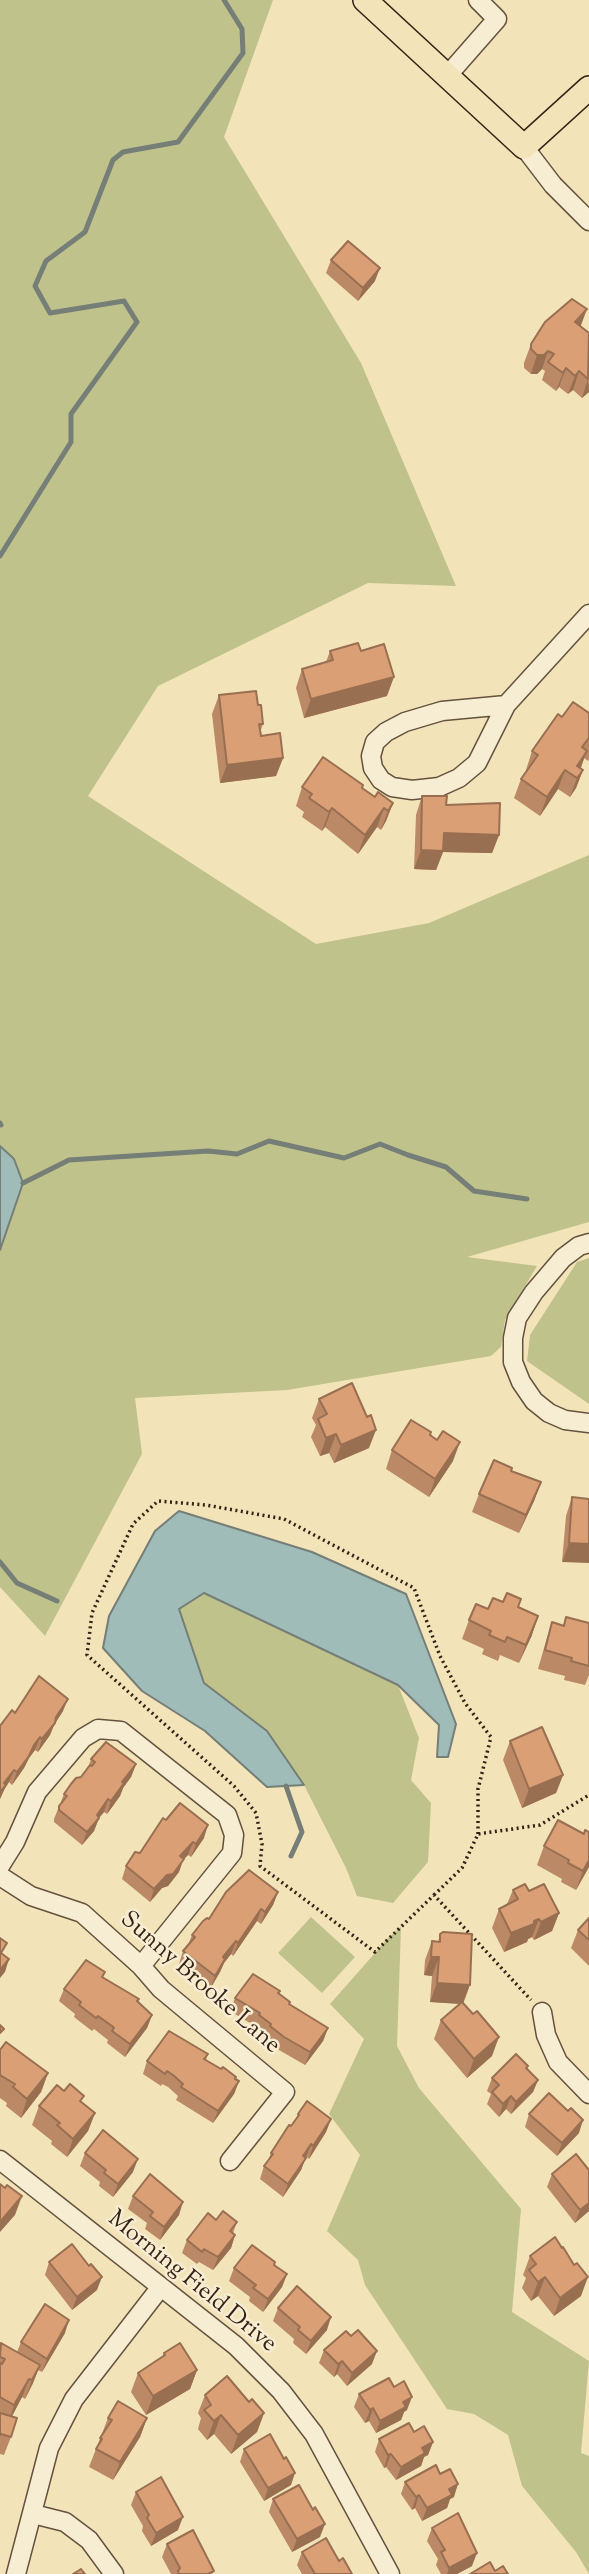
<!DOCTYPE html>
<style>
body{margin:0}
canvas{display:block;background:#f3e3b9}
</style>
<canvas width="589" height="2574"></canvas>
<script>
const context = document.querySelector('canvas').getContext('2d');
context.lineJoin = 'round';
function fill(path, color) {
  context.fillStyle = color;
  context.fill(path, 'evenodd');
}
function toPath(rows) {
  const path = new Path2D();
  for (const r of rows) {
    path.moveTo(r[0], r[1]);
    for (let i = 2; i < r.length; i += 2) path.lineTo(r[i], r[i + 1]);
  }
  return path;
}
function trace(path, color, width, dash) {
  context.strokeStyle = color;
  context.lineWidth = width;
  context.lineCap = dash ? 'butt' : 'round';
  context.setLineDash(dash || []);
  context.stroke(path);
}
function label(font, color, halo, rows, align = 'center') {
  context.font = font + ' "Sorts Mill Goudy",serif';
  context.lineWidth = 5;
  context.setLineDash([]);
  context.textBaseline = 'middle';
  context.strokeStyle = halo;
  context.fillStyle = color;
  for (const [text, x, y, turn = 0] of rows) {
    context.save();
    context.translate(x, y);
    context.rotate((+turn || 0) * Math.PI / 180);
    context.textAlign = isNaN(turn) ? turn : align;
    if (halo) context.strokeText(text, 0, 0);
    context.fillText(text, 0, 0);
    context.restore();
  }
}
const green = toPath([
 [0,0,273,0,224,137,361,363,456,586,368,583,158,686,88,796,316,944,429,923,589,855,589,1222,467,1257,537,1266,505,1320,501,1347,491,1356,287,1390,135,1398,142,1454,45,1636,0,1587],
 [589,1258,589,1404,527,1361,530,1335,577,1262],
 [203,1593,398,1685,419,1738,411,1780,431,1803,428,1862,393,1903,357,1896,346,1868,304,1785,267,1731,204,1683,179,1609],
 [311,1917,355,1957,322,1993,278,1953],
 [401,1927,397,2046,419,2088,521,2209,512,2312,589,2361,581,2453,589,2456,589,2574,576,2552,522,2486,508,2435,474,2414,447,2409,365,2285,358,2260,327,2231,360,2155,329,2114,364,2039,330,2004,390,1936]
]);
const water = toPath([
 [0,1146,14,1159,23,1183,0,1250,0,1146],
 [179,1511,312,1552,406,1594,456,1724,448,1757,437,1757,439,1725,398,1685,204,1593,179,1609,204,1683,267,1731,304,1785,267,1787,205,1731,142,1691,103,1648,109,1616,155,1531,179,1511]
]);
const stream = toPath([
 [0,556,71,442,71,414,137,322,124,301,50,313,35,286,46,261,85,232,113,160,123,152,178,142,243,53,242,29,224,0],
 [0,1123,1,1125],
 [23,1183,69,1160,208,1151,237,1154,269,1141,344,1158,380,1144,408,1155,446,1167,474,1191,527,1199],
 [0,1562,17,1583,57,1601],
 [286,1786,302,1832,291,1856]
]);
const path = toPath([
 [478,1834,478,1789,491,1737,465,1703,440,1656,414,1588,284,1519,206,1505,158,1501,133,1524,92,1613,87,1655,234,1786,256,1813,262,1844,260,1866,375,1952,434,1895,531,2000],
 [434,1895,462,1868,478,1834,540,1825,589,1795]
]);
const minor = toPath([
 [447,76,497,19,478,0],
 [524,147,553,185,589,221],
 [506,705,442,711,405,722,386,732,375,742,371,756,373,768,381,780,392,787,412,790,439,787,459,778,477,763,506,705,589,614],
 [589,1243,579,1246,563,1258,534,1292,517,1318,513,1338,513,1362,521,1382,534,1401,549,1413,565,1420,589,1423],
 [0,1866,15,1842,37,1792,83,1738,98,1729,121,1731,227,1815,234,1835,232,1853,141,1966],
 [0,1876,31,1896,82,1913,141,1966,161,1989,285,2092,230,2161],
 [542,2012,546,2035,558,2062,589,2094],
 [0,2160,236,2346,281,2391,314,2434,390,2574],
 [33,2514,65,2522,89,2540,114,2574],
 [16,2574,49,2448,74,2399,160,2288]
]);
const major = toPath([
 [365,0,524,147,589,88]
]);
const wall = toPath([
 [331,260,375,281,358,301,326,273],
 [581,327,589,333,589,392,582,398,573,390,568,394,559,387,556,391,542,380,545,371,542,369,537,374,531,374,524,368,524,363,531,344],
 [330,651,361,651,387,696,304,718,296,688,302,669,326,662],
 [219,695,258,705,263,724,260,732,261,736,283,758,276,776,220,783,212,714],
 [589,713,589,759,588,761,584,758,581,768,583,770,576,788,570,797,558,789,540,816,514,798,521,779,527,771,526,770,532,751,562,717],
 [302,787,362,788,375,797,393,803,386,821,381,830,377,827,358,854,325,827,322,831,302,817,304,812,296,806],
 [422,796,446,805,499,835,492,853,443,852,436,870,414,869,416,815],
 [319,1399,369,1448,334,1463,329,1453,320,1456,311,1437,316,1425,312,1418],
 [430,1435,437,1440,453,1461,429,1497,386,1469,392,1450],
 [541,1482,534,1501,519,1533,472,1512,479,1494],
 [572,1497,589,1499,562,1562,566,1516],
 [518,1607,532,1635,519,1663,500,1655,498,1661,482,1654,484,1649,462,1639,469,1620,488,1609],
 [566,1617,589,1623,589,1675,585,1685,564,1680,565,1676,538,1669,546,1641,552,1622,563,1625],
 [63,1711,54,1725,50,1735,38,1752,35,1750,29,1758,24,1768,12,1785,9,1782,5,1788,0,1799,0,1726,15,1713],
 [510,1741,563,1775,556,1793,522,1808,503,1760],
 [91,1759,136,1764,131,1777,123,1788,120,1796,107,1814,104,1812,99,1818,94,1831,82,1845,54,1822,54,1819,64,1794,81,1777,88,1768],
 [166,1820,204,1838,191,1857,188,1855,183,1860,179,1872,168,1886,162,1888,150,1902,122,1879,126,1866,140,1853],
 [544,1846,589,1867,576,1890,561,1882,562,1879,537,1865],
 [513,1890,529,1891,559,1913,552,1931,534,1940,532,1937,528,1939,527,1942,504,1952,492,1928,499,1909,507,1904],
 [278,1892,273,1905,261,1924,257,1921,233,1956,231,1954,224,1963,220,1972,210,1989,179,1964,183,1951,188,1945,192,1935,209,1919],
 [589,1918,589,1966,571,1948,578,1930],
 [440,1934,463,2004,492,2056,467,2078,434,2039,441,2020,460,2004,430,2002,432,1976,424,1975,425,1960,432,1941,438,1942],
 [103,1977,139,1999,137,2002,152,2015,147,2028,125,2057,107,2043,108,2040,94,2029,92,2031,74,2017,75,2014,59,2001,64,1989],
 [280,1991,279,1993,289,2004,328,2028,323,2041,305,2065,279,2050,265,2039,266,2037,254,2028,255,2026,230,2011,235,1998],
 [0,2050,48,2073,41,2092,21,2118,6,2106,7,2103,0,2098],
 [208,2054,206,2060,239,2081,234,2094,213,2123,176,2100,178,2096,168,2087,162,2084,161,2086,143,2074,147,2061],
 [528,2066,527,2068,538,2080,533,2092,511,2114,506,2109,499,2117,487,2104,491,2094,487,2091,492,2078],
 [64,2091,82,2102,95,2113,88,2131,67,2157,51,2144,52,2141,32,2125,39,2106],
 [568,2111,579,2133,557,2156,525,2127,529,2114],
 [298,2114,331,2119,326,2132,309,2159,307,2157,305,2160,301,2170,283,2197,260,2179,264,2166,268,2161,271,2153,295,2122],
 [85,2153,133,2172,113,2197,99,2186,100,2182,80,2166],
 [552,2174,589,2211,575,2223,547,2187],
 [133,2196,179,2215,160,2240,145,2229,147,2223,128,2209],
 [216,2220,237,2222,233,2233,235,2235,231,2248,213,2270,199,2262,197,2264,182,2253,187,2240],
 [530,2256,581,2296,554,2316,538,2296,531,2301,522,2288,526,2278,523,2275],
 [49,2262,97,2290,72,2310,45,2275],
 [234,2268,287,2274,282,2287,263,2312,249,2301,250,2297,229,2281],
 [278,2308,327,2330,306,2354,293,2343,294,2339,273,2321],
 [65,2333,42,2372,38,2370,33,2383,25,2399,22,2397,12,2416,11,2437,4,2455,0,2454,0,2345,17,2352,21,2342],
 [324,2350,372,2364,347,2386,337,2374,334,2377,319,2363],
 [164,2353,197,2370,190,2389,146,2415,131,2392,138,2373,162,2358],
 [359,2394,407,2410,404,2412,401,2420,376,2433,369,2421,365,2423,354,2407],
 [205,2395,249,2402,264,2413,257,2432,231,2454,214,2434,207,2440,198,2429,201,2418,198,2413],
 [108,2418,147,2418,140,2437,113,2480,89,2467],
 [414,2432,433,2442,428,2455,424,2457,421,2466,396,2480,386,2467,384,2468,375,2452,379,2439],
 [244,2449,291,2485,264,2501,240,2462],
 [405,2482,454,2497,450,2499,447,2508,422,2521,415,2508,412,2510,401,2494],
 [136,2492,178,2530,151,2546,142,2531,143,2526,131,2505],
 [273,2499,320,2537,292,2552,269,2512],
 [432,2528,472,2566,457,2574,441,2574,436,2565,438,2559,427,2541],
 [167,2544,213,2574,171,2574,162,2557],
 [302,2552,339,2561,352,2574,302,2574,297,2565]
]);
const shadedWall = toPath([
 [380,268,375,281,358,301,363,288],
 [587,309,580,328,575,322],
 [548,351,542,369,537,374,531,374,537,355],
 [566,368,559,387,556,391,563,373],
 [579,371,573,390,568,394,575,376],
 [588,379,589,392,582,398],
 [394,677,387,696,304,718,311,699],
 [587,751,580,769,577,766],
 [283,758,276,776,220,783,227,765],
 [565,770,558,789,540,816,547,797],
 [583,770,576,788,570,797,577,778],
 [393,803,386,821,381,830,388,811],
 [332,808,325,827,322,831,329,812],
 [384,808,377,827,358,854,365,835],
 [444,833,499,835,492,853,443,852,436,870,414,869,421,850],
 [376,1430,369,1448,334,1463,341,1445],
 [336,1434,329,1453,320,1456,326,1438],
 [460,1442,453,1461,429,1497,435,1479],
 [541,1482,534,1501,519,1533,526,1515],
 [569,1543,589,1544,589,1563,562,1562],
 [538,1616,532,1635,519,1663,526,1645],
 [68,1699,63,1711,54,1725,50,1735,38,1752,42,1739],
 [40,1737,35,1750,29,1758,24,1768,12,1785,17,1772],
 [136,1764,131,1777,123,1788,120,1796,107,1814,111,1801,122,1782],
 [14,1770,9,1782,5,1788,0,1799,0,1792,4,1783],
 [563,1775,556,1793,522,1808,529,1789],
 [108,1799,104,1812,99,1818,94,1831,82,1845,87,1832,97,1815],
 [208,1825,204,1838,191,1857,196,1844],
 [193,1842,188,1855,183,1860,179,1872,168,1886,162,1888,150,1902,154,1889,180,1856],
 [589,1860,589,1867,576,1890,583,1871],
 [278,1892,273,1905,261,1924,265,1912],
 [261,1909,257,1921,233,1956,238,1943],
 [559,1913,552,1931,534,1940,541,1922],
 [539,1919,532,1937,528,1939,527,1942,504,1952,511,1933],
 [236,1941,231,1954,224,1963,220,1972,210,1989,223,1957],
 [431,1957,439,1957,432,1976,424,1975],
 [9,1959,5,1972,0,1978,0,1970],
 [437,1983,470,1985,463,2004,430,2002],
 [152,2015,147,2028,125,2057,130,2044],
 [328,2028,323,2041,305,2065,310,2052],
 [499,2037,492,2056,467,2078,474,2059],
 [48,2073,41,2092,21,2118,27,2099],
 [538,2080,533,2092,511,2114,516,2102],
 [239,2081,234,2094,213,2123,218,2111],
 [511,2096,506,2109,499,2117,503,2104],
 [95,2113,88,2131,67,2157,73,2139],
 [331,2119,326,2132,309,2159,313,2146],
 [583,2120,579,2133,557,2156,562,2143],
 [311,2144,301,2170,283,2197,288,2184,303,2156],
 [138,2159,133,2172,113,2197,118,2184],
 [22,2196,15,2215,0,2232,0,2222],
 [183,2202,179,2215,160,2240,164,2227],
 [589,2203,589,2211,575,2223,580,2210],
 [235,2235,231,2248,213,2270,218,2257],
 [287,2274,282,2287,263,2312,268,2299],
 [102,2277,97,2290,72,2310,77,2297],
 [545,2277,538,2296,531,2301,538,2282],
 [588,2277,581,2296,554,2316,560,2298],
 [331,2317,327,2330,306,2354,311,2341],
 [69,2320,65,2333,42,2372,47,2359],
 [377,2351,372,2364,347,2386,352,2373],
 [342,2361,337,2374,334,2377,338,2364],
 [40,2365,33,2383,25,2399,32,2380],
 [197,2370,190,2389,146,2415,153,2396],
 [29,2379,22,2397,8,2424,14,2405],
 [412,2397,407,2410,404,2412,401,2420,376,2433,380,2421,403,2402],
 [373,2408,369,2421,365,2423,370,2410],
 [264,2413,257,2432,231,2454,238,2435],
 [221,2415,214,2434,207,2440,214,2421],
 [147,2418,140,2437,113,2480,120,2462],
 [433,2442,428,2455,424,2457,421,2466,396,2480,401,2467,422,2448],
 [391,2454,386,2467,384,2468,388,2455],
 [295,2473,291,2485,264,2501,268,2488],
 [458,2484,454,2497,450,2499,447,2508,422,2521,427,2508,449,2489],
 [419,2495,415,2508,412,2510,416,2497],
 [183,2517,178,2530,151,2546,156,2533],
 [325,2524,320,2537,292,2552,297,2539],
 [477,2553,472,2566,457,2574,447,2574,449,2568]
]);
const building = toPath([
 [348,241,380,268,363,288,331,260,348,241],
 [572,299,587,309,575,322,589,333,588,379,579,371,575,376,566,368,563,373,548,362,554,354,548,351,544,355,537,355,531,349,531,344,545,322,572,299],
 [358,643,361,651,384,644,394,677,311,699,302,669,333,660,330,651,358,643],
 [256,691,258,705,261,705,263,724,259,724,261,736,280,733,283,758,227,765,219,695,256,691],
 [573,702,589,713,589,738,582,747,587,751,577,766,583,770,577,778,565,770,547,797,521,779,538,755,532,751,558,714,562,717,573,702],
 [323,757,363,785,362,788,375,797,378,792,393,803,388,811,384,808,365,835,332,808,329,812,309,798,312,794,302,787,323,757],
 [422,796,447,796,446,805,500,803,499,835,444,833,443,851,421,850,422,796],
 [352,1383,367,1417,371,1415,376,1430,341,1445,336,1434,326,1438,318,1419,327,1414,319,1399,352,1383],
 [411,1420,431,1432,430,1435,437,1440,443,1431,460,1442,435,1479,392,1450,411,1420],
 [494,1460,512,1468,511,1471,541,1482,526,1515,479,1494,494,1460],
 [572,1497,589,1499,589,1544,569,1543,572,1497],
 [507,1593,521,1599,518,1607,538,1616,526,1645,507,1637,505,1642,489,1635,491,1631,469,1620,476,1604,488,1609,493,1598,503,1602,507,1593],
 [566,1617,589,1623,589,1666,571,1661,572,1658,545,1650,552,1622,564,1626,566,1617],
 [39,1676,68,1699,56,1717,55,1723,42,1739,40,1737,34,1745,29,1756,17,1772,14,1770,4,1783,6,1785,0,1792,0,1726,12,1710,15,1713,39,1676],
 [542,1727,563,1775,529,1789,510,1741,542,1727],
 [106,1742,136,1764,122,1782,124,1783,111,1801,108,1799,97,1815,99,1818,87,1832,59,1810,59,1806,67,1796,64,1794,71,1784,76,1778,81,1777,90,1765,92,1766,95,1762,91,1759,106,1742],
 [180,1803,208,1825,196,1844,193,1842,180,1856,184,1859,173,1874,167,1875,154,1889,126,1866,135,1852,140,1853,163,1818,166,1820,180,1803],
 [558,1820,584,1834,585,1830,589,1832,589,1860,583,1871,568,1863,569,1860,544,1846,558,1820],
 [249,1870,278,1892,265,1912,261,1909,238,1943,236,1941,223,1957,225,1959,215,1976,183,1951,195,1937,192,1935,203,1921,207,1918,209,1919,226,1892,249,1870],
 [525,1884,529,1891,544,1884,559,1913,541,1922,539,1919,534,1921,534,1924,511,1933,499,1909,518,1899,513,1890,525,1884],
 [589,1918,589,1940,578,1930,589,1918],
 [443,1932,472,1934,470,1985,437,1983,439,1957,431,1957,432,1941,440,1942,440,1934,443,1932],
 [0,1938,7,1943,1,1953,9,1959,0,1970,0,1938],
 [86,1960,105,1972,102,1977,139,1999,137,2001,152,2015,130,2044,112,2031,114,2028,112,2026,98,2016,96,2018,79,2005,81,2002,64,1989,86,1960],
 [253,1974,280,1991,278,1993,290,2002,289,2004,328,2028,310,2052,284,2037,270,2026,271,2024,259,2015,260,2013,235,1998,253,1974],
 [462,2002,473,2014,477,2011,499,2037,474,2059,441,2020,462,2002],
 [0,2025,4,2029,0,2033,0,2025],
 [169,2031,208,2054,204,2059,221,2069,223,2067,236,2077,235,2079,239,2081,218,2111,181,2087,183,2084,173,2075,167,2071,165,2074,147,2061,169,2031],
 [6,2042,48,2073,27,2099,13,2087,15,2084,0,2075,0,2050,6,2042],
 [516,2054,528,2066,526,2068,538,2080,516,2102,511,2096,503,2104,492,2092,499,2085,492,2078,516,2054],
 [70,2084,84,2096,80,2101,95,2113,73,2139,57,2125,60,2123,39,2106,57,2085,64,2091,70,2084],
 [549,2093,568,2111,571,2108,583,2120,562,2143,529,2114,549,2093],
 [307,2101,331,2119,313,2146,311,2144,303,2156,306,2158,288,2184,264,2166,273,2154,271,2153,289,2125,291,2126,299,2115,298,2114,307,2101],
 [103,2130,138,2159,118,2184,104,2173,106,2170,85,2153,103,2130],
 [576,2154,589,2170,589,2203,580,2210,552,2174,576,2154],
 [150,2174,183,2202,164,2227,150,2216,153,2212,133,2196,150,2174],
 [0,2184,5,2188,7,2185,22,2196,0,2222,0,2184],
 [223,2211,237,2222,230,2231,235,2235,218,2257,204,2249,202,2252,187,2240,208,2213,216,2220,223,2211],
 [555,2237,562,2248,563,2247,574,2265,577,2263,588,2277,560,2298,545,2277,538,2282,529,2270,536,2264,530,2256,555,2237],
 [72,2244,89,2266,91,2264,102,2277,77,2297,49,2262,72,2244],
 [252,2245,275,2262,274,2265,287,2274,268,2299,253,2288,256,2285,234,2268,252,2245],
 [297,2286,331,2317,311,2341,298,2330,300,2327,278,2308,297,2286],
 [45,2304,69,2320,47,2359,21,2342,45,2304],
 [358,2330,377,2351,352,2373,342,2361,338,2364,324,2350,346,2331,351,2336,358,2330],
 [1,2343,40,2365,32,2380,29,2379,14,2405,0,2397,0,2363,2,2364,5,2359,0,2357,1,2343],
 [180,2343,197,2370,153,2396,138,2373,165,2355,164,2353,180,2343],
 [227,2376,249,2402,252,2399,264,2413,238,2435,221,2415,214,2421,204,2410,211,2405,205,2395,227,2376],
 [389,2378,394,2387,404,2381,412,2397,403,2402,406,2407,380,2421,373,2408,370,2410,359,2394,389,2378],
 [118,2401,147,2418,120,2462,96,2449,102,2439,100,2438,112,2420,108,2418,118,2401],
 [0,2413,17,2418,11,2437,1,2434,0,2435,0,2413],
 [409,2423,414,2432,424,2426,433,2442,422,2448,425,2453,401,2467,391,2454,388,2455,379,2439,409,2423],
 [270,2434,284,2459,286,2457,295,2473,268,2488,244,2449,270,2434],
 [436,2465,440,2474,450,2469,458,2484,449,2489,452,2495,427,2508,419,2495,416,2497,405,2482,436,2465],
 [161,2477,183,2517,156,2533,147,2518,149,2515,136,2492,161,2477],
 [299,2485,313,2510,315,2507,325,2524,297,2539,273,2499,299,2485],
 [458,2513,477,2553,449,2568,441,2552,445,2550,432,2528,458,2513],
 [193,2530,214,2571,208,2574,179,2574,178,2571,180,2568,167,2544,193,2530],
 [326,2538,339,2561,343,2558,352,2574,315,2574,302,2552,326,2538],
 [490,2562,495,2571,503,2566,508,2574,470,2574,490,2562],
 [81,2569,85,2574,73,2574,81,2569]
]);
const streetNames = [
 ["Sunny Brooke Lane",199,1984,41],
 ["Morning Field Drive",191,2283,39]
];
fill(green, '#c0c28b');
fill(water, '#9fbcb9');
trace(water, '#757e77', 2);
trace(stream, '#757e77', 5);
trace(minor, '#64523e', 21);
trace(major, '#352215', 26);
trace(path, '#352215', 3.5, [2, 3.5]);
trace(minor, '#f7edd2', 18);
trace(major, '#f3e3b9', 23);
fill(wall, '#bb8965');
fill(shadedWall, '#996f52');
fill(building, '#da9f75');
trace(building, '#996f52', 2);
label('24px', '#352215', '#f7edd2', streetNames);
</script>
